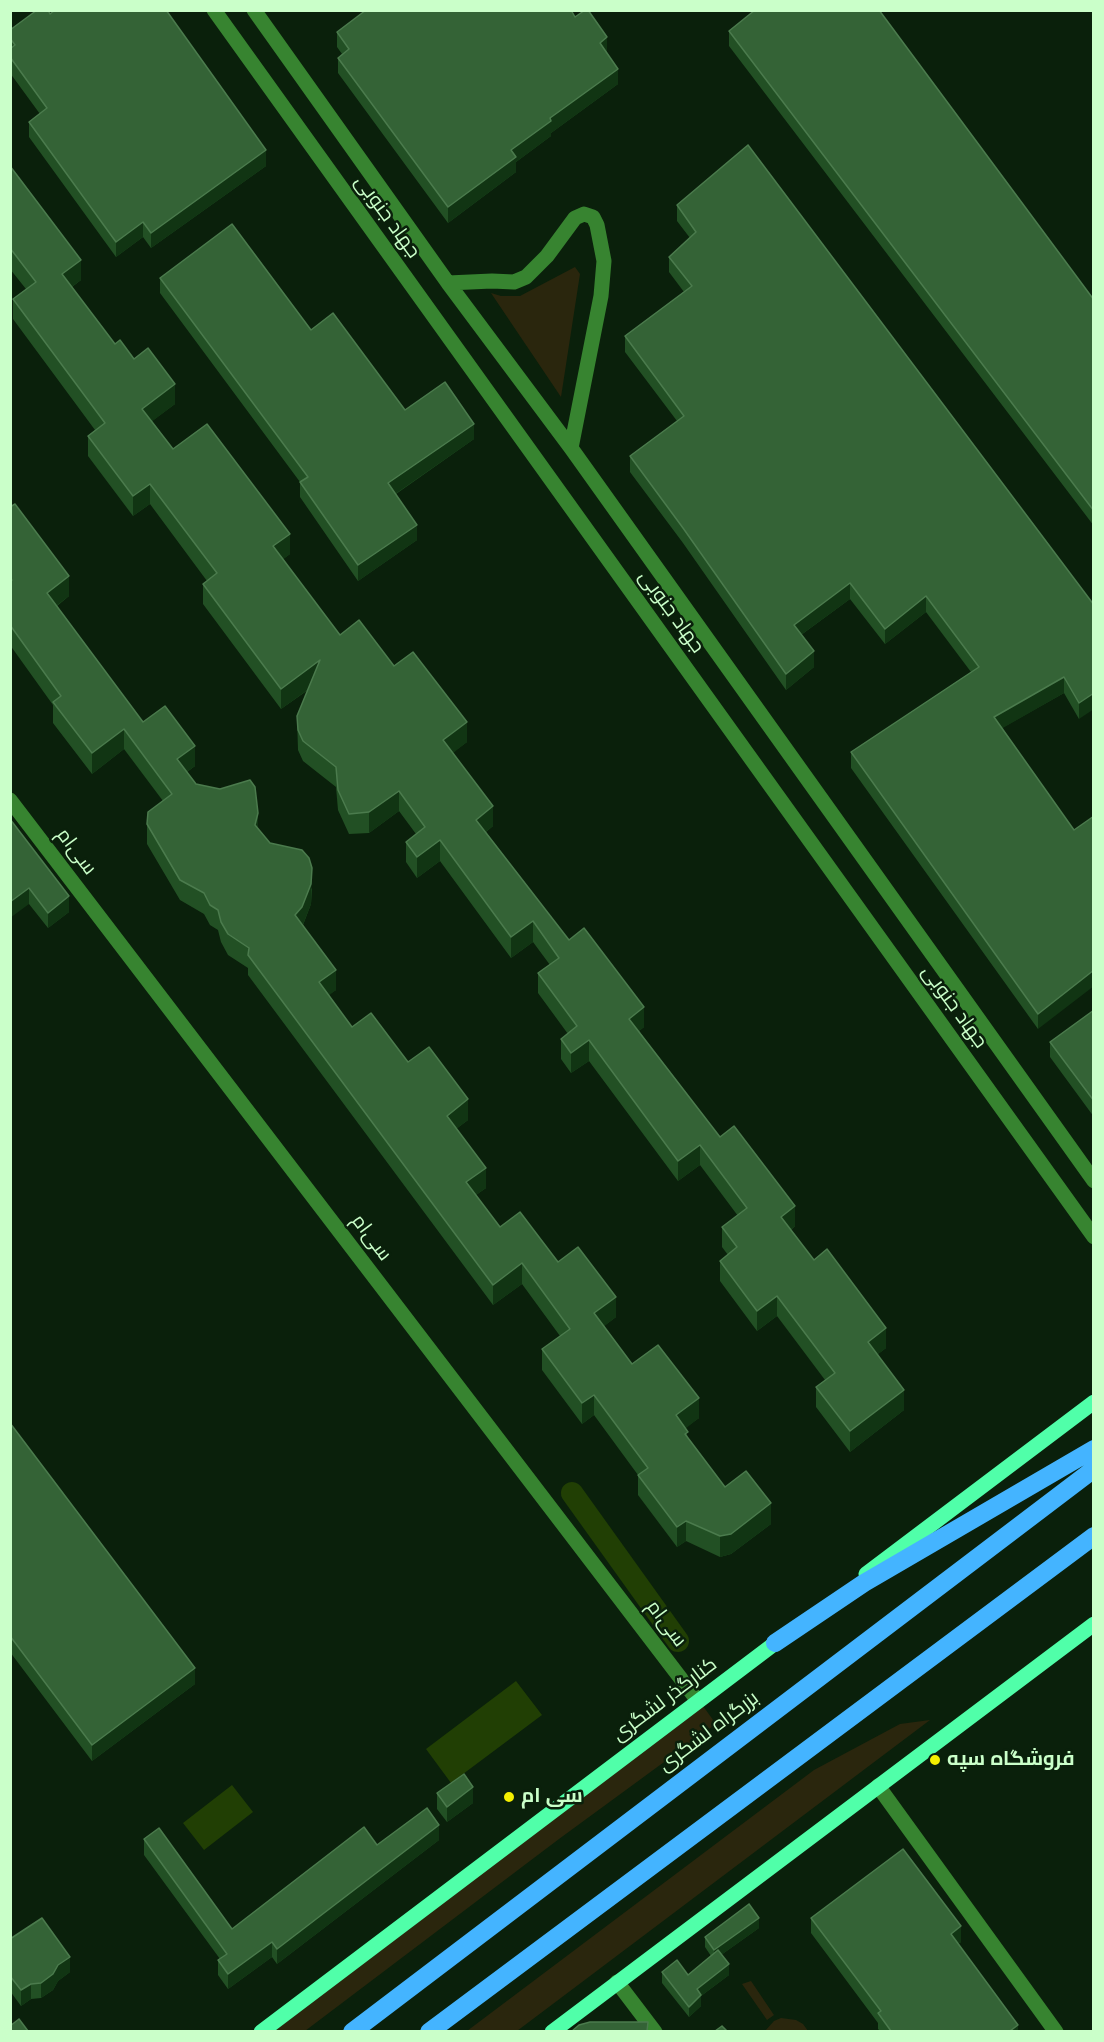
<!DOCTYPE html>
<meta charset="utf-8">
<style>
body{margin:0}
#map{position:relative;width:1104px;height:2042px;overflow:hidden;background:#0a200b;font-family:"Varela Round",sans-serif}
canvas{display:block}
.frame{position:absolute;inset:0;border:12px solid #caffc9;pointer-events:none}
</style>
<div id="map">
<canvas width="1104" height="2042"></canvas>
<div class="frame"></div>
</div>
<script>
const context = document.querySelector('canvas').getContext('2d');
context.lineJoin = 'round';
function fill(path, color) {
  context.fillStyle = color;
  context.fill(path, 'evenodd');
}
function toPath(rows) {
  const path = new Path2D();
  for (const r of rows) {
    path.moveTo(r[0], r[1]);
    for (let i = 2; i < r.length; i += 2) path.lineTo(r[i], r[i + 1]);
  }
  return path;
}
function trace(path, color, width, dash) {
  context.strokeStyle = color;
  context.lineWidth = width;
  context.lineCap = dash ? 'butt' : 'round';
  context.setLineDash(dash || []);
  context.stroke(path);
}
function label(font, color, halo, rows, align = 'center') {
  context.font = font + ' "Varela Round",Cairo,sans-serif';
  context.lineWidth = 5;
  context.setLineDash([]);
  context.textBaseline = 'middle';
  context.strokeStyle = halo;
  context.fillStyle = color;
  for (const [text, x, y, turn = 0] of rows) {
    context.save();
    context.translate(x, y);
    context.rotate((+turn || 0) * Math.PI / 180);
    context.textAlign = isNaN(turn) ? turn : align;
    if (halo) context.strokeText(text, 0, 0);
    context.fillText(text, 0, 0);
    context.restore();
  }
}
const green = toPath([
 [575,267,580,274,561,397,491,293,501,296,520,296],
 [703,1706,716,1724,559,1839,305,2031,273,2032],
 [930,1720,517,2031,467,2031,814,1770,900,1724],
 [751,1981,774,2015,767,2020,742,1984],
 [781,2018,796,2020,803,2024,808,2031,765,2031,774,2021]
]);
const water = toPath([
 [516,1681,542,1715,451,1783,426,1749],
 [232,1785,253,1812,204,1850,183,1823]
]);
const canal = toPath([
 [572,1493,678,1641]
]);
const minor = toPath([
 [214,10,1094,1237],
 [254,10,448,283,571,448,1094,1181],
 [448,283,492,281,514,282,526,277,547,256,575,218,584,214,593,217,597,225,604,261,601,296,571,448],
 [10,800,698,1701],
 [878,1786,1056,2032],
 [617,1982,655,2032]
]);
const major = toPath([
 [866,1574,1094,1402],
 [261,2032,782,1638],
 [552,2032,1094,1624]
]);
const highway = toPath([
 [775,1643,864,1583,1094,1449],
 [352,2032,1094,1469],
 [429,2032,1094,1536]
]);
const wall = toPath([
 [50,14,266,166,151,248,143,237,116,257,29,137,29,122,40,114,10,73,10,30],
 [575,17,607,53,618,84,551,133,551,136,516,162,516,172,448,223,338,73,338,58,342,54,337,47,337,32],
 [729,31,1094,300,1094,526,729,46],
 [10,166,81,280,72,287,115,344,134,359,175,404,152,421,173,449,290,554,283,559,340,635,394,666,467,742,452,753,493,826,486,832,569,940,644,1027,639,1031,720,1137,795,1226,791,1230,814,1260,886,1348,878,1354,904,1410,850,1452,816,1407,816,1387,825,1380,777,1316,757,1331,720,1281,720,1261,728,1255,722,1247,722,1227,738,1216,700,1165,678,1181,589,1061,571,1073,561,1059,561,1039,568,1034,538,993,538,973,550,965,533,942,511,958,440,861,417,878,406,862,406,842,416,834,399,811,369,833,349,834,338,810,336,787,303,761,298,750,297,716,308,690,281,709,203,604,203,584,207,581,150,504,133,516,88,456,88,436,95,430,13,319,13,299,26,289,10,269],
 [677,205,1094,605,1079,719,1064,693,1002,728,1074,830,1038,1029,851,768,851,752,971,672,926,612,885,644,850,599,801,635,814,667,786,690,683,543,630,472,630,456,677,421,625,352,625,336,684,292,669,272,669,257,690,238,677,221],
 [160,278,311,330,405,410,474,439,396,494,417,540,358,581,300,497,300,482,160,293],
 [10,507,69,596,57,606,143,722,195,766,187,772,196,784,258,828,270,843,312,889,311,904,303,925,336,990,328,995,352,1027,408,1062,468,1120,456,1129,486,1188,476,1195,500,1227,558,1262,616,1317,604,1326,632,1364,699,1418,685,1428,688,1438,725,1487,771,1524,731,1554,720,1557,686,1541,677,1547,638,1495,638,1475,594,1415,582,1424,542,1370,542,1349,560,1336,522,1284,493,1305,248,975,248,968,228,955,221,942,218,930,210,925,204,914,180,900,147,844,147,824,163,801,124,749,92,774,53,723,53,705,10,645],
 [10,819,69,912,48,928,29,904],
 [1094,1010,1094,1117,1050,1057,1050,1042],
 [10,1423,195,1684,92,1761,10,1652],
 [437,1793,473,1803,447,1822,437,1809],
 [144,1839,232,1929,377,1845,439,1840,277,1964,272,1957,228,1989,218,1975,218,1960,220,1959,144,1855],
 [811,1918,961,1942,958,1944,1018,2031,880,2031,878,2029,878,2023,811,1933],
 [759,1928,721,1955,729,1975,701,1996,701,2006,689,2017,662,1983,662,1972,688,1975,711,1956,705,1947,705,1937],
 [10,1939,70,1972,58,1981,53,1990,41,1998,31,1999,21,2006,10,1991]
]);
const shadedWall = toPath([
 [607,37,607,53,600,58,600,43],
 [618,69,618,84,551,133,551,136,516,162,516,172,448,223,448,207,511,150,550,118],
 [266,150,266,166,151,248,151,233],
 [143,222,143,237,116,257,116,242],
 [81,260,81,280,62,294,62,274],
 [175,384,175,404,142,429,142,409],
 [474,424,474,439,388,499,388,483],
 [150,484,150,504,133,516,133,496],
 [417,525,417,540,358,581,358,565],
 [290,534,290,554,273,567,273,546],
 [69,576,69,596,47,613,47,593],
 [850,583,850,599,794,640,794,625],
 [926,596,926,612,885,644,885,629],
 [814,651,814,667,786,690,786,674],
 [320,660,320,681,281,709,281,689],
 [1064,677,1064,693,994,733,994,717],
 [1094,693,1094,709,1079,719,1079,703],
 [467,722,467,742,443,761,443,740],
 [124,729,124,749,92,774,92,753],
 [195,746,195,766,177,779,177,759],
 [399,791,399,811,369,833,369,812],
 [493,806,493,826,476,840,476,820],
 [258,813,258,833,255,825],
 [440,840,440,861,417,878,417,857],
 [312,868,311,904,302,927,295,915],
 [29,888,29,904,10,918,10,902],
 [69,896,69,912,48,928,48,913],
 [533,921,533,942,511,958,511,937],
 [336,970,336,990,319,1003,319,982],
 [1094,970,1094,986,1038,1029,1038,1014],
 [644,1007,644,1027,629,1039,629,1019],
 [589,1040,589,1061,571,1073,571,1053],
 [468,1099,468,1120,447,1136,447,1116],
 [700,1145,700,1165,678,1181,678,1161],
 [486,1168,486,1188,466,1202,466,1182],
 [795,1206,795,1226,781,1237,781,1217],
 [522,1263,522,1284,493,1305,493,1285],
 [777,1296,777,1316,757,1331,757,1311],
 [616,1297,616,1317,594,1334,594,1313],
 [886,1328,886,1348,868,1362,868,1342],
 [904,1390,904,1410,850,1452,850,1431],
 [594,1395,594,1415,582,1424,582,1403],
 [699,1398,699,1418,676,1436,676,1415],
 [771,1503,771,1524,731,1554,720,1557,720,1536],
 [686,1521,686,1541,677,1547,677,1527],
 [195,1668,195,1684,92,1761,92,1745],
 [473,1787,473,1803,447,1822,447,1807],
 [439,1825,439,1840,277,1964,277,1949],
 [759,1918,759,1928,714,1960,714,1950],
 [961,1926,961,1942,951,1949,951,1934],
 [272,1942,272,1957,228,1989,228,1974],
 [70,1957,70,1972,58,1981,53,1990,41,1998,41,1983,58,1965],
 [729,1964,729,1975,701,1996,701,2006,689,2017,689,2007,697,1989],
 [31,1984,31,1999,21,2006,21,1990],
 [1018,2025,1018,2031,1010,2031]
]);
const building = toPath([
 [37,10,48,10,50,14,55,10,166,10,266,150,151,233,143,222,116,242,29,122,47,108,10,57,10,49,15,45,10,38,10,30,37,10],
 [366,10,571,10,575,17,585,10,588,10,607,37,600,43,618,69,550,118,551,121,511,150,516,157,448,207,338,58,349,49,337,32,366,10],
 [755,10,879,10,1094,300,1094,511,729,31,755,10],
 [748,145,1094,605,1094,693,1079,703,1064,677,994,717,1074,830,1094,816,1094,970,1038,1014,851,752,979,667,926,596,885,629,850,583,794,625,814,651,786,674,683,528,630,456,684,416,625,336,692,286,669,257,696,232,677,205,748,145],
 [10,166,81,260,62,274,115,344,120,340,134,359,148,348,175,384,142,409,173,449,207,424,290,534,273,546,340,635,359,620,394,666,413,652,467,722,443,740,493,806,476,820,569,940,584,928,644,1007,629,1019,720,1137,734,1126,795,1206,781,1217,814,1260,827,1249,886,1328,868,1342,904,1390,850,1431,816,1387,835,1373,777,1296,757,1311,720,1261,737,1247,722,1227,747,1208,700,1145,678,1161,589,1040,571,1053,561,1039,577,1026,538,973,559,958,533,921,511,937,440,840,417,857,406,842,425,827,399,791,369,812,349,814,338,790,336,767,303,741,298,730,297,716,320,660,281,689,203,584,217,573,150,484,133,496,88,436,105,423,13,299,36,282,10,248,10,166],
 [232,224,311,330,333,313,405,410,445,382,474,424,388,483,417,525,358,565,300,482,308,477,160,278,232,224],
 [15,504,69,576,47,593,143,722,165,706,195,746,177,759,196,784,220,789,250,780,255,787,258,813,255,825,270,843,302,850,309,858,312,868,311,884,302,907,295,915,336,970,319,982,352,1027,371,1013,408,1062,429,1047,468,1099,447,1116,486,1168,466,1182,500,1227,520,1212,558,1262,578,1247,616,1297,594,1313,632,1364,658,1345,699,1398,676,1415,688,1432,685,1434,725,1487,746,1471,771,1503,731,1534,720,1536,686,1521,677,1527,638,1475,648,1468,594,1395,582,1403,542,1349,570,1329,522,1263,493,1285,248,955,249,948,228,934,221,922,218,910,210,905,204,893,180,880,147,824,148,812,172,794,124,729,92,753,53,702,61,696,10,625,10,581,12,580,10,579,10,507,15,504],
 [10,819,69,896,48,913,29,888,10,902,10,819],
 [1094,1010,1094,1101,1050,1042,1094,1010],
 [10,1423,195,1668,92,1745,10,1636,10,1423],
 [464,1774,473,1787,447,1807,437,1793,464,1774],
 [427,1808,439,1825,277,1949,272,1942,228,1974,218,1960,227,1954,144,1839,159,1828,232,1929,364,1827,377,1845,427,1808],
 [903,1849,961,1926,951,1934,1018,2025,1010,2031,891,2031,878,2013,881,2011,811,1918,903,1849],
 [749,1904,759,1918,714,1950,705,1937,749,1904],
 [42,1918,70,1957,58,1965,53,1974,41,1983,31,1984,21,1990,10,1976,10,1939,42,1918],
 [718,1950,729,1964,697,1989,701,1995,689,2007,662,1972,677,1960,688,1975,718,1950],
 [19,2019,28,2031,10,2031,10,2026,19,2019],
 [590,2022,648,2022,647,2031,572,2031,579,2025,590,2022],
 [722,2026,727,2031,715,2031,722,2026]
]);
const markers = [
 [935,1760,6,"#f4ef00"],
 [509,1797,6,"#f4ef00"]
];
const streetNames = [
 ["جهاد جنوبی",387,217,54],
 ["جهاد جنوبی",671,612,54],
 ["سی‌ام",76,852,53],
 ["جهاد جنوبی",954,1007,54],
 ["سی‌ام",371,1238,53],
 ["سی‌ام",666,1624,53],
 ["کنارگذر لشگری",665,1700,-37],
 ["بزرگراه لشگری",709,1732,-37]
];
const poiNames = [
 ["فروشگاه سپه",947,1760],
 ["سی ام",521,1797]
];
fill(green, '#2a260d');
fill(water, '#213f04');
trace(canal, '#213f04', 22);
trace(minor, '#378430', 15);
trace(major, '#50ffa9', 15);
trace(highway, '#44b4ff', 18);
fill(wall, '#225024');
fill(shadedWall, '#113513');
fill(building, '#346336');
trace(building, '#4b7b4d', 1.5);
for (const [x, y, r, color] of markers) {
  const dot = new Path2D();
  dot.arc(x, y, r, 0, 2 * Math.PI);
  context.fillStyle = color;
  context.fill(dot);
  trace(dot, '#0a200b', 2);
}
label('20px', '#caffc9', '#0a200b', streetNames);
label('bold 20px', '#caffc9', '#0a200b', poiNames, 'left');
</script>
